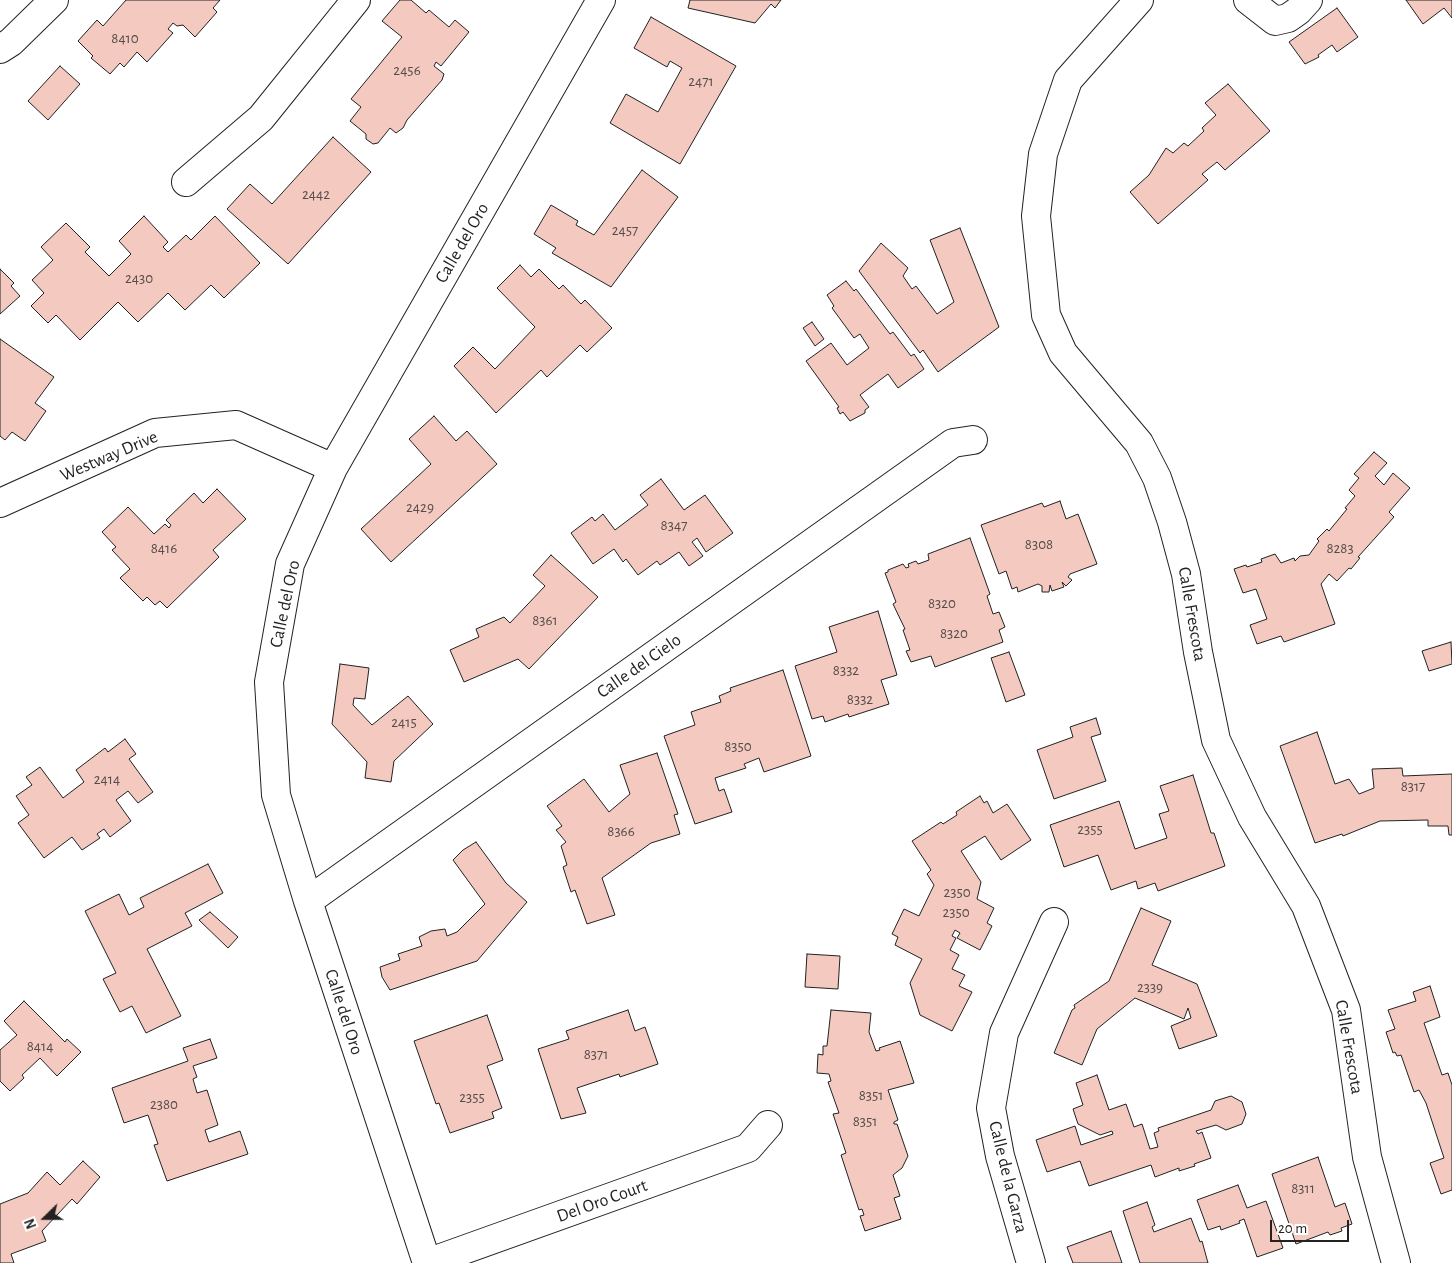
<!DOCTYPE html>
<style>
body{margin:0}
#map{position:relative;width:1452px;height:1263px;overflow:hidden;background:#fff;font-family:"Alegreya Sans",sans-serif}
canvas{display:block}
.north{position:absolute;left:20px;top:1193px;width:50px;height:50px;-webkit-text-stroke:4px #fff;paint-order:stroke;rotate:248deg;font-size:14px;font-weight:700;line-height:20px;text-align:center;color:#222}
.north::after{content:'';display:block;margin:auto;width:18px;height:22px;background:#222;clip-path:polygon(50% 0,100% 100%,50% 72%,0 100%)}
.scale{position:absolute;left:1270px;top:1220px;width:79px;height:22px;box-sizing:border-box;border:2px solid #222;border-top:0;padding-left:6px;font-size:15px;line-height:18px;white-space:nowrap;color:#222;-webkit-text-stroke:4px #fff;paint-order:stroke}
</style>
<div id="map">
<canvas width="1452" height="1263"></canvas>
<div class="north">N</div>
<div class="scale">20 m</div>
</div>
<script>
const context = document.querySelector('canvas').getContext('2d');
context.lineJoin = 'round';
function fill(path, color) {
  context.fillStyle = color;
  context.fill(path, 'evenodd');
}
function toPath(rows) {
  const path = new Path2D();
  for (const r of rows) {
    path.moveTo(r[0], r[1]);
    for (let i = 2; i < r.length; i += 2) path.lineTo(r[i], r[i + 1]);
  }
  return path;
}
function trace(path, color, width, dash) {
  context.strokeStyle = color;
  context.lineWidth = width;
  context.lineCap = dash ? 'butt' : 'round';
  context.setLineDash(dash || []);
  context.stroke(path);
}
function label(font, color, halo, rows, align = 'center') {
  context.font = font + ' "Alegreya Sans",sans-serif';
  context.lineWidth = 4;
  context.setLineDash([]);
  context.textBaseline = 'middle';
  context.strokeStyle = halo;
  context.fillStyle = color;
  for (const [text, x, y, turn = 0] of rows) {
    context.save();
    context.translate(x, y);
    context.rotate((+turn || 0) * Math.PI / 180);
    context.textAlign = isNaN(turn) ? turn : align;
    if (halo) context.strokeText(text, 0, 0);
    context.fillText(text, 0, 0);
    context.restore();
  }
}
const building = toPath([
 [126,0,220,0,213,8,217,12,195,37,183,25,177,26,173,23,168,29,173,33,147,62,137,52,124,67,120,63,110,74,91,58,93,56,78,41,97,20,103,26,126,0],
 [400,0,411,0,426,13,429,10,449,27,455,20,469,32,441,66,436,62,434,66,444,74,442,80,407,120,403,128,396,133,390,128,378,143,373,144,366,139,366,134,350,121,361,107,351,99,402,37,382,21,400,0],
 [690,0,781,0,775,8,771,4,755,23,688,8,690,0],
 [1406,0,1452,0,1452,18,1444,8,1423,24,1406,0],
 [1337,8,1358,37,1337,52,1332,45,1318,55,1319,57,1305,64,1289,42,1337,8],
 [651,17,736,66,680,164,610,123,626,94,658,112,682,68,670,61,667,67,634,48,651,17],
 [60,66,80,84,48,120,28,101,60,66],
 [1228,84,1270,131,1225,170,1217,162,1202,174,1208,180,1158,224,1130,192,1149,175,1166,148,1173,153,1184,143,1188,146,1204,131,1202,128,1216,115,1205,103,1228,84],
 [333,137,371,172,288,264,227,209,250,184,272,204,333,137],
 [642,170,678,197,611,287,552,253,556,248,534,234,551,205,578,221,576,225,594,235,642,170],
 [144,216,168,242,163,247,168,252,186,235,191,240,215,216,260,263,224,298,211,285,185,310,168,293,138,322,118,302,80,340,56,315,48,323,31,306,44,293,32,280,53,260,41,247,66,223,90,247,85,252,109,276,131,254,119,241,144,216],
 [960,228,999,327,938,372,923,350,920,353,859,271,881,243,908,268,903,276,912,289,916,286,937,314,954,302,930,240,960,228],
 [520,265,531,277,539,269,559,289,563,285,581,304,585,300,612,328,587,352,580,345,547,377,541,370,496,413,454,366,473,347,495,369,535,327,497,288,520,265],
 [0,269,14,283,11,286,20,296,0,314,0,269],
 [846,281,854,291,856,289,890,334,893,332,911,356,914,354,924,369,898,388,888,374,860,395,869,407,865,410,865,413,850,421,843,412,840,414,837,408,839,407,806,361,831,343,847,365,869,348,860,334,854,338,832,308,834,306,827,295,846,281],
 [812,322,824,339,815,346,803,328,812,322],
 [0,339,54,377,35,403,46,411,25,441,12,432,5,440,0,436,0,339],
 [434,416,456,441,467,431,497,464,391,562,361,529,431,464,409,439,434,416],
 [1374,452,1387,463,1375,476,1384,485,1393,473,1410,488,1389,512,1394,517,1358,557,1360,558,1351,569,1349,568,1337,581,1329,574,1321,584,1335,624,1284,642,1281,636,1257,644,1250,625,1267,619,1256,589,1243,593,1234,569,1246,565,1247,567,1262,562,1261,559,1275,554,1281,563,1294,558,1295,561,1300,556,1309,555,1319,541,1317,539,1327,529,1329,531,1347,509,1345,508,1355,496,1349,490,1359,478,1354,474,1374,452],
 [661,479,684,510,705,495,733,533,706,552,697,538,692,542,703,556,689,566,679,552,660,565,657,561,638,575,626,559,623,562,614,549,593,564,571,533,592,517,595,521,603,514,615,530,648,505,640,495,661,479],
 [217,489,246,519,213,550,219,557,167,608,160,601,155,605,147,597,143,601,120,578,130,569,112,550,116,547,102,532,128,507,154,534,165,524,169,528,171,525,166,520,194,493,203,503,217,489],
 [1060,501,1066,519,1078,514,1097,564,1070,574,1068,577,1072,580,1066,586,1062,582,1064,587,1052,591,1050,585,1049,592,1042,592,1042,586,1038,584,1018,592,1017,587,1012,589,1006,571,999,574,981,525,1042,503,1044,507,1060,501],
 [970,538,990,594,987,596,993,614,999,612,1005,627,999,630,1003,642,935,667,931,656,911,662,906,651,910,650,903,630,905,629,893,604,896,602,885,573,888,572,888,570,903,564,906,568,909,567,908,564,916,561,918,564,929,560,928,554,970,538],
 [551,555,598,597,529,669,518,659,464,682,450,650,479,637,476,629,504,617,510,623,545,586,533,575,551,555],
 [878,611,897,675,881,680,889,704,849,717,848,714,825,722,823,716,812,719,795,666,837,652,829,627,878,611],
 [1451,642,1452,664,1429,671,1422,651,1451,642],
 [1009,652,1025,695,1006,702,991,658,1009,652],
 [340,664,369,668,365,699,354,698,353,705,372,725,408,696,433,724,394,761,391,782,365,778,367,762,332,724,340,664],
 [783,670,811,756,764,772,759,758,744,764,746,768,715,778,719,791,724,789,732,812,695,824,664,736,695,725,691,712,721,702,719,696,731,691,730,688,783,670],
 [1096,718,1101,734,1091,737,1106,781,1054,799,1037,750,1073,737,1070,727,1096,718],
 [1317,732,1335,784,1349,779,1359,794,1374,788,1372,769,1402,768,1403,776,1452,774,1452,835,1449,835,1448,826,1428,826,1428,820,1380,821,1343,836,1342,834,1315,843,1280,746,1317,732],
 [125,739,136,754,129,759,153,792,138,803,128,791,116,800,131,821,110,837,104,829,97,834,100,838,82,850,72,837,44,858,18,823,29,815,16,796,32,785,26,777,40,767,63,798,84,782,76,770,105,748,108,752,125,739],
 [657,753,678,814,674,815,680,834,651,843,602,878,615,915,587,924,575,890,571,892,563,867,567,865,561,846,566,842,556,830,562,826,547,806,584,779,609,812,630,794,620,765,657,753],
 [1193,775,1211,833,1214,833,1225,866,1158,891,1155,883,1138,889,1136,881,1111,890,1098,855,1064,867,1050,825,1119,801,1135,849,1167,838,1159,814,1169,811,1160,786,1193,775],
 [980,796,984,803,987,801,993,813,1007,804,1031,840,1001,860,985,836,961,851,981,882,977,899,994,908,987,923,992,926,980,950,957,938,960,933,955,930,952,936,956,938,950,950,959,955,952,969,965,975,959,986,972,992,952,1031,920,1015,910,983,922,959,895,945,898,937,892,934,904,909,919,916,934,885,927,874,931,870,912,841,941,822,943,824,957,815,956,812,980,796],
 [476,842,506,883,527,902,477,961,390,990,382,977,380,967,400,960,398,954,422,946,419,937,431,931,445,929,447,936,457,932,485,904,453,860,463,850,476,842],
 [208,864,223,893,185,913,192,926,147,949,181,1016,146,1033,132,1006,120,1012,103,979,116,973,85,911,119,894,129,915,144,907,140,898,208,864],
 [1141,908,1171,921,1152,965,1197,984,1217,1036,1179,1049,1171,1026,1191,1018,1188,1008,1184,1019,1135,998,1097,1029,1082,1065,1054,1053,1072,1010,1075,1008,1074,1005,1109,981,1141,908],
 [210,912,238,937,228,948,199,920,210,912],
 [807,954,840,956,838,989,805,987,807,954],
 [1430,986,1440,1017,1424,1023,1442,1075,1448,1073,1452,1085,1452,1190,1441,1194,1430,1163,1444,1158,1426,1103,1419,1090,1414,1092,1401,1055,1397,1056,1395,1052,1393,1053,1386,1032,1395,1029,1388,1010,1416,1001,1413,992,1430,986],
 [24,1001,65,1042,67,1039,81,1052,57,1076,40,1058,22,1075,24,1078,10,1091,0,1081,0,1050,17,1035,4,1021,24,1001],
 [628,1010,635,1031,645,1027,658,1064,620,1077,619,1074,577,1088,586,1113,561,1119,538,1049,569,1039,566,1031,628,1010],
 [831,1010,871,1013,869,1032,876,1051,880,1050,879,1048,900,1041,914,1083,888,1090,898,1120,894,1122,894,1124,897,1124,908,1156,902,1168,893,1175,900,1196,894,1198,901,1219,865,1231,860,1216,864,1215,862,1209,859,1210,841,1155,846,1153,833,1114,839,1113,828,1082,831,1081,829,1074,817,1073,818,1054,823,1055,823,1046,827,1046,831,1010],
 [487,1015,503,1060,487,1066,502,1108,492,1112,494,1118,450,1133,439,1103,436,1104,414,1041,487,1015],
 [210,1039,217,1058,193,1066,197,1077,193,1079,197,1093,207,1090,218,1125,205,1130,209,1142,240,1131,248,1154,167,1181,154,1145,158,1144,148,1115,124,1123,112,1088,188,1061,183,1048,210,1039],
 [1097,1075,1109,1110,1126,1104,1134,1127,1142,1124,1150,1149,1158,1147,1154,1133,1159,1131,1158,1128,1211,1110,1215,1101,1231,1096,1242,1102,1246,1114,1242,1124,1226,1130,1216,1125,1196,1131,1198,1134,1202,1132,1211,1158,1194,1164,1195,1166,1179,1171,1179,1168,1155,1177,1151,1165,1089,1186,1080,1161,1047,1172,1036,1140,1075,1126,1081,1145,1113,1134,1112,1131,1100,1135,1078,1124,1073,1109,1083,1105,1076,1083,1097,1075],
 [1318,1157,1335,1207,1345,1203,1352,1224,1341,1228,1342,1231,1330,1235,1328,1232,1296,1244,1272,1174,1318,1157],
 [83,1161,100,1177,77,1204,72,1199,42,1231,46,1241,11,1254,14,1263,0,1263,0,1204,28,1193,47,1172,60,1185,83,1161],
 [1238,1185,1247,1208,1266,1201,1283,1248,1257,1257,1244,1219,1239,1221,1240,1223,1221,1230,1220,1226,1208,1230,1197,1200,1238,1185],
 [1147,1202,1155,1225,1152,1227,1154,1232,1191,1218,1200,1242,1202,1241,1208,1263,1140,1263,1123,1211,1147,1202],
 [1111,1231,1122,1263,1073,1263,1067,1247,1111,1231]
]);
const minor = toPath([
 [1139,0,1068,80,1043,154,1036,216,1046,315,1063,353,1139,443,1157,478,1172,522,1186,574,1198,652,1216,740,1252,817,1306,906,1346,1010,1367,1157,1396,1263],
 [1248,0,1275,21,1288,18,1298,11,1308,0],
 [0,49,11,42,54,0],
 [186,182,261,118,356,0],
 [0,503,155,433,236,425,333,468],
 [308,901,953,443,973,440],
 [427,1263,308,901,276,795,269,682,290,564,333,468,601,0],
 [427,1263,748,1148,768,1125],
 [1031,1263,1000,1156,991,1108,1004,1033,1054,922]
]);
const numberNames = [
 ["8410",125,38],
 ["2456",407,70],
 ["2471",701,81],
 ["2442",316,194],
 ["2457",625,230],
 ["2430",139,278],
 ["2429",420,507],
 ["8347",674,525],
 ["8308",1039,544],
 ["8416",164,548],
 ["8283",1340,548],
 ["8320",942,603],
 ["8361",545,620],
 ["8320",954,633],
 ["8332",846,670],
 ["8332",860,699],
 ["2415",404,722],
 ["8350",738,746],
 ["2414",107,779],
 ["8317",1413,786],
 ["2355",1090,829],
 ["8366",621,831],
 ["2350",957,892],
 ["2350",956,912],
 ["2339",1150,987],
 ["8414",40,1046],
 ["8371",596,1054],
 ["8351",871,1095],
 ["2355",472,1097],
 ["2380",164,1104],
 ["8351",865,1121],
 ["8311",1303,1188]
];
const streetNames = [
 ["Calle del Oro",462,243,-60],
 ["Westway Drive",109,456,-23],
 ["Calle del Oro",285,604,-78],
 ["Calle Frescota",1192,614,80],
 ["Calle del Cielo",639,666,-35],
 ["Calle del Oro",344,1012,72],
 ["Calle Frescota",1349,1047,80],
 ["Calle de la Garza",1008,1177,76],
 ["Del Oro Court",602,1201,-20]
];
fill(building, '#f3c9c0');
trace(building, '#222', 1);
trace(minor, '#222', 30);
trace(minor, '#fff', 28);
label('15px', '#564c4a', null, numberNames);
label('18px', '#222', '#fff', streetNames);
</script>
